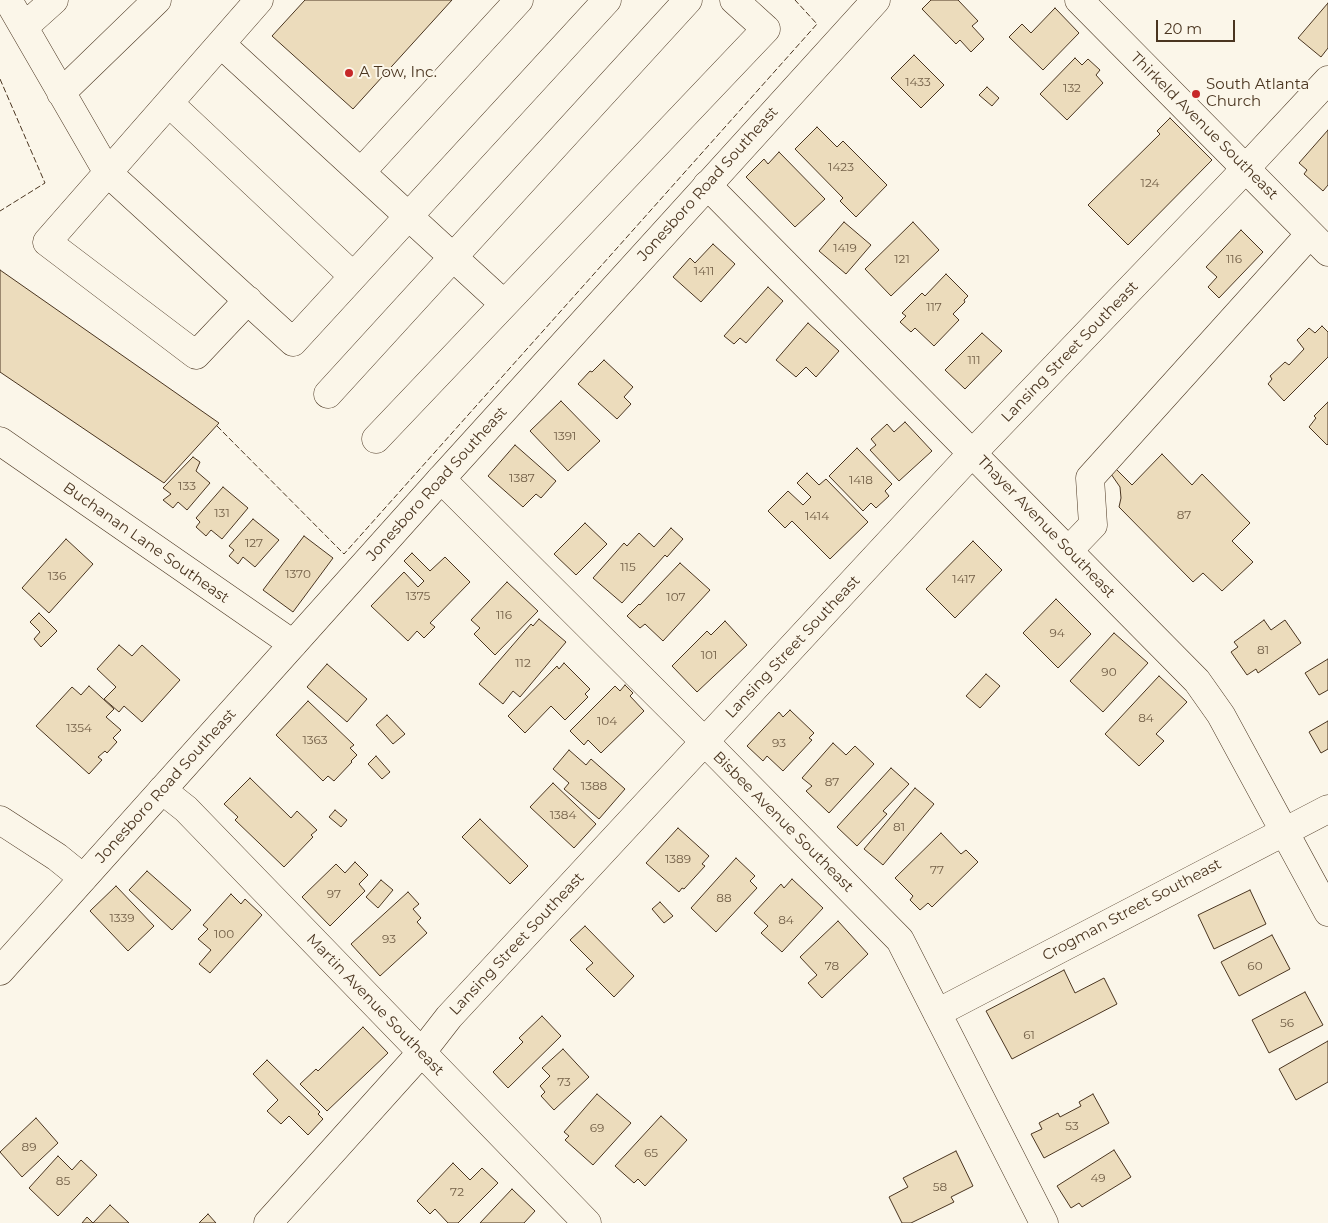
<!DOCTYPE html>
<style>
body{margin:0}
#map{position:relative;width:1328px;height:1223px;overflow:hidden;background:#fbf6e9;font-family:Montserrat,sans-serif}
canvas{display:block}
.scale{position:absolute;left:1156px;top:20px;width:79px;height:22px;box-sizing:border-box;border:2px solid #4a3520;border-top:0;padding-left:6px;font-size:15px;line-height:18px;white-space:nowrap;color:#4a3520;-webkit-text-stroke:4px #fbf6e9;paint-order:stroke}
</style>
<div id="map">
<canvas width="1328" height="1223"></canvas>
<div class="scale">20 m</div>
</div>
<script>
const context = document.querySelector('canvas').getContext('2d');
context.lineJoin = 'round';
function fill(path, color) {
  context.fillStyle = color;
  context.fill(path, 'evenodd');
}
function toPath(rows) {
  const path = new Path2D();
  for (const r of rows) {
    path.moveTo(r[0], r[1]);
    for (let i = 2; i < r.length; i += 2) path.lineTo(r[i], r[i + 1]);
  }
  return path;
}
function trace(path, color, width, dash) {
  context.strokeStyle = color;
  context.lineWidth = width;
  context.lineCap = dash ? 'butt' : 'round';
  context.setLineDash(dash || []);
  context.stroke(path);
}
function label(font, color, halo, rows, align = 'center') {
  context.font = font + ' Montserrat,sans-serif';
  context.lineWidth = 4;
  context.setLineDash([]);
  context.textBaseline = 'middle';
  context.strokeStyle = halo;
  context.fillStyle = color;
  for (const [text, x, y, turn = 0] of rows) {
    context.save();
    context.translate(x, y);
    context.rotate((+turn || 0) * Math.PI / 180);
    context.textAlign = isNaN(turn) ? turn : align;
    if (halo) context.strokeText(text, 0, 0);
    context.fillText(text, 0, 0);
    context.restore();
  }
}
const building = toPath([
 [305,0,452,0,353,109,272,36,305,0],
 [931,0,958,0,978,21,972,26,984,39,971,52,960,40,956,44,922,9,931,0],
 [1328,3,1328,48,1321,57,1298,38,1328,3],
 [1055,8,1079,33,1043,70,1009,37,1022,24,1031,33,1055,8],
 [914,55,944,85,921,108,891,78,914,55],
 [1075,58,1082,65,1088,59,1100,70,1096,75,1103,83,1067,120,1040,94,1075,58],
 [987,87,999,98,992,106,979,95,987,87],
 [1170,118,1212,160,1128,245,1088,205,1160,134,1157,131,1170,118],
 [817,127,837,147,843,141,887,185,856,217,840,201,843,198,795,149,817,127],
 [1328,130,1328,185,1323,191,1304,174,1307,170,1299,163,1328,130],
 [779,152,825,199,795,227,746,177,764,159,768,164,779,152],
 [844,222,871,245,846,274,819,251,844,222],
 [913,222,939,250,891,296,865,269,913,222],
 [1241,230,1263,252,1219,298,1208,287,1217,277,1206,267,1241,230],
 [713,244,735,264,701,302,673,277,690,258,695,263,713,244],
 [0,270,219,423,164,483,0,372,0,270],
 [946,274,968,296,964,300,965,302,953,314,959,320,934,346,915,328,911,332,900,322,906,316,902,313,922,293,925,296,946,274],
 [768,287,783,301,746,343,740,338,734,344,724,336,768,287],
 [808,323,839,351,816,377,806,367,796,377,776,360,808,323],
 [1322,326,1328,332,1328,357,1284,401,1268,384,1272,379,1270,376,1285,362,1289,365,1304,349,1297,340,1309,328,1315,333,1322,326],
 [982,333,1002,351,965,389,945,370,982,333],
 [604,360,633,387,624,397,631,404,617,419,578,384,590,371,592,372,604,360],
 [561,401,600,441,568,471,530,431,561,401],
 [1328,402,1328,444,1327,445,1309,427,1316,418,1314,416,1328,402],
 [905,422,932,451,899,481,870,450,876,445,871,439,887,424,894,432,905,422],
 [515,445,556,481,541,498,536,494,523,507,488,476,515,445],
 [857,448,892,484,885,491,889,496,876,508,871,503,863,511,829,476,857,448],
 [1162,454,1192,485,1202,474,1250,523,1232,541,1253,562,1222,591,1203,573,1193,582,1119,507,1121,498,1120,487,1111,474,1115,468,1132,485,1162,454],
 [193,457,200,462,196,471,210,483,187,510,178,502,173,508,163,500,171,494,163,488,193,457],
 [807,473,819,485,826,479,868,522,830,559,792,521,785,528,768,511,788,491,803,505,811,497,797,483,807,473],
 [223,487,248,508,222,539,211,530,206,536,196,527,200,522,196,518,223,487],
 [253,519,279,540,255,567,243,557,238,564,229,556,234,550,229,546,253,519],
 [585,523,607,544,576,575,554,554,585,523],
 [671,528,683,539,667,557,665,555,622,603,593,578,624,543,627,546,639,533,654,547,671,528],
 [304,536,333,558,293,612,263,590,304,536],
 [66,539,93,564,49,613,22,588,66,539],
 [973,541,1002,570,955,618,926,589,973,541],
 [412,553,430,571,445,557,470,582,430,623,435,627,424,638,417,631,408,641,371,606,404,572,418,587,424,581,404,561,412,553],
 [680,563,710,590,663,641,645,624,640,628,627,616,639,604,640,605,680,563],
 [507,582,538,611,495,655,474,634,480,628,471,620,507,582],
 [1056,599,1091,634,1058,668,1023,633,1056,599],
 [39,613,57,631,41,647,34,639,40,632,30,622,39,613],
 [539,619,566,642,520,697,513,691,503,704,479,684,531,624,533,626,539,619],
 [1264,620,1271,630,1285,620,1301,643,1258,673,1256,669,1247,675,1231,652,1238,647,1234,642,1264,620],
 [725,621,747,645,697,692,672,666,707,631,711,635,725,621],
 [1114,633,1148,663,1103,712,1070,681,1114,633],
 [119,645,132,656,142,645,180,680,142,722,124,706,119,712,104,699,116,687,97,669,119,645],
 [1328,659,1328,690,1319,695,1305,673,1328,659],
 [564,663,590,689,585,694,588,697,565,720,551,706,525,733,508,716,557,666,559,669,564,663],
 [327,664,367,699,347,722,307,687,327,664],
 [986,674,1000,686,980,708,966,696,986,674],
 [1159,676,1187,702,1156,734,1164,741,1139,766,1105,734,1159,676],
 [625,685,633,693,630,696,644,711,601,753,588,740,584,745,570,731,615,686,620,691,625,685],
 [89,686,114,709,106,717,121,730,113,738,117,742,107,753,105,751,98,757,102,760,89,774,36,726,72,687,81,695,89,686],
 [308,701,354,745,350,748,357,755,351,761,352,762,334,781,328,776,323,781,276,735,308,701],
 [790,710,814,733,809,738,812,740,783,771,767,756,763,761,747,746,779,712,783,717,790,710],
 [387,715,405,734,393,744,376,725,387,715],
 [1328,721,1328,749,1321,753,1309,732,1328,721],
 [833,743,846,755,855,746,874,764,829,813,806,791,812,786,802,778,833,743],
 [569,750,586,765,591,759,625,789,599,819,564,789,569,783,553,769,569,750],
 [376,756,390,772,382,779,368,764,376,756],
 [891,768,909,784,883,811,887,814,857,846,837,827,891,768],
 [250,778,291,818,297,811,317,830,311,835,313,837,284,867,235,820,238,817,224,804,250,778],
 [553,783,596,824,574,848,530,807,553,783],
 [915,788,934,804,883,865,864,849,915,788],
 [335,810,347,820,341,827,329,817,335,810],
 [480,819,528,866,510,884,462,837,480,819],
 [678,828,709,856,702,864,705,866,684,889,682,888,679,892,646,863,678,828],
 [941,833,961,854,966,850,978,862,932,907,928,903,920,910,910,900,913,896,895,878,941,833],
 [736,858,755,876,750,881,757,888,716,932,691,908,736,858],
 [355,862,368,875,359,884,365,891,330,926,302,897,336,864,345,873,355,862],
 [147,871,191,910,172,930,129,890,147,871],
 [792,879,823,908,782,952,761,933,768,926,754,913,781,884,784,888,792,879],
 [381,880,393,890,378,908,366,897,381,880],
 [116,886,154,926,128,951,90,911,116,886],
 [1250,890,1266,924,1214,949,1198,915,1250,890],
 [408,892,419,904,413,909,421,918,417,922,427,933,380,976,351,944,408,892],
 [231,894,241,904,245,899,262,915,210,973,199,964,211,950,198,939,208,929,203,925,231,894],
 [660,902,673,916,664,923,652,909,660,902],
 [838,921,868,954,822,998,808,983,817,975,800,957,838,921],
 [585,926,634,976,614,997,586,969,593,963,570,940,585,926],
 [1272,935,1290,969,1239,996,1221,962,1272,935],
 [1064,970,1075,993,1104,978,1117,1004,1012,1059,986,1011,1064,970],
 [1305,992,1323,1025,1269,1053,1252,1020,1305,992],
 [542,1016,561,1036,508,1088,493,1072,523,1042,519,1038,542,1016],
 [363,1027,388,1053,327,1111,300,1084,316,1069,318,1071,363,1027],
 [1328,1041,1328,1082,1296,1100,1279,1069,1328,1041],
 [563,1049,589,1077,554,1110,541,1096,545,1092,540,1086,550,1076,542,1068,563,1049],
 [267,1060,320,1112,318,1114,323,1119,308,1135,289,1116,281,1124,267,1111,278,1100,253,1074,267,1060],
 [597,1094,631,1123,593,1165,565,1140,569,1136,564,1132,597,1094],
 [1093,1094,1109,1123,1044,1158,1031,1134,1042,1129,1039,1123,1058,1113,1060,1117,1081,1106,1079,1102,1093,1094],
 [661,1116,687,1140,645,1186,638,1179,634,1183,615,1166,661,1116],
 [36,1118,58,1143,22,1177,0,1152,36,1118],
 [1114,1150,1131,1177,1082,1207,1079,1203,1071,1208,1057,1186,1114,1150],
 [956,1151,973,1186,951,1197,954,1202,911,1223,902,1223,889,1197,908,1187,903,1178,956,1151],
 [58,1156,72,1170,81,1160,97,1175,58,1216,29,1188,58,1156],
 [453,1163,470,1180,482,1168,498,1183,458,1223,448,1223,435,1209,430,1214,417,1201,453,1163],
 [512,1189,535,1211,524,1223,480,1223,512,1189],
 [110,1205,129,1223,82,1223,87,1217,93,1223,110,1205],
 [208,1214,216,1223,199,1223,208,1214]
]);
const minor = toPath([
 [8,0,108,173,293,342,607,0],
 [1079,0,1328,252],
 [24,27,54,0],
 [221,44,504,304],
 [61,93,157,0],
 [169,103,353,276],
 [361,172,519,0],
 [707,185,1197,681,1221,715,1328,912],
 [248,300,196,355,47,242,259,0],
 [328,394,688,0],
 [376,439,766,29,734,0],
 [0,441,293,644],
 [441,479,705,742,900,940,1044,1223],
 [1069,550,1093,525,1090,478,1310,234],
 [162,790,186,809,587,1223],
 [0,820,57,857,83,878],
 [937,1013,1328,809],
 [268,1223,421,1053,449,1017,963,463,1232,183,1328,80]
]);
const major = toPath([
 [0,971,441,479,876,0]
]);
const fence = toPath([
 [0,79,45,183,0,211],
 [217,426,344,554,817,24,795,0]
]);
const markers = [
 [349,73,5,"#c62828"],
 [1196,94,5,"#c62828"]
];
const numberNames = [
 ["1433",918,82],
 ["132",1072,88],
 ["1423",841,167],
 ["124",1150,183],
 ["1419",845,248],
 ["121",902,259],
 ["116",1234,259],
 ["1411",704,271],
 ["117",934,307],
 ["111",974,360],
 ["1391",565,436],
 ["1387",522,478],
 ["1418",861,480],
 ["133",187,486],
 ["131",222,513],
 ["87",1184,515],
 ["1414",817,516],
 ["127",254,543],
 ["115",628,567],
 ["1370",298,574],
 ["136",57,576],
 ["1417",964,579],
 ["1375",418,596],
 ["107",676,597],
 ["116",504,615],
 ["94",1057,633],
 ["81",1263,650],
 ["101",709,655],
 ["112",523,663],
 ["90",1109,672],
 ["84",1146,718],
 ["104",607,721],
 ["1354",79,728],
 ["1363",315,740],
 ["93",779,743],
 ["87",832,782],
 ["1388",594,786],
 ["1384",563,815],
 ["81",899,827],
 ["1389",678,859],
 ["77",937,870],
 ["97",334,894],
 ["88",724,898],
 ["1339",122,918],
 ["84",786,920],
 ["100",224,934],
 ["93",389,939],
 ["78",832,966],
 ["60",1255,966],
 ["56",1287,1023],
 ["61",1029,1035],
 ["73",564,1082],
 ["53",1072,1126],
 ["69",597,1128],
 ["89",29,1147],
 ["65",651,1153],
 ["49",1098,1178],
 ["85",63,1181],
 ["58",940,1187],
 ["72",457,1192]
];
const poiNames = [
 ["A Tow, Inc.",359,73],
 ["South Atlanta",1206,85],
 ["Church",1206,102]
];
const streetNames = [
 ["Thirkeld Avenue Southeast",1204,126,45],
 ["Jonesboro Road Southeast",708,184,-48],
 ["Lansing Street Southeast",1070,352,-46],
 ["Jonesboro Road Southeast",437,484,-48],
 ["Thayer Avenue Southeast",1046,527,46],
 ["Buchanan Lane Southeast",146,543,35],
 ["Lansing Street Southeast",793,647,-47],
 ["Jonesboro Road Southeast",166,786,-48],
 ["Bisbee Avenue Southeast",783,822,45],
 ["Crogman Street Southeast",1132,910,-28],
 ["Lansing Street Southeast",517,944,-47],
 ["Martin Avenue Southeast",375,1005,46]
];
fill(building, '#ecdcbc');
trace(building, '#4a3520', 1);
trace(minor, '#4a3520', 29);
trace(major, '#4a3520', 29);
trace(minor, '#fbf6e9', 28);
trace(major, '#fbf6e9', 28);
trace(fence, '#4a3520', 1, [6, 2.5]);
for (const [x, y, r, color] of markers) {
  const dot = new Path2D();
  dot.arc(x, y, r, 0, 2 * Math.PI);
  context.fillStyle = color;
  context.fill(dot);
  trace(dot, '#fbf6e9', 2);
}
label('12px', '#725f47', null, numberNames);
label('15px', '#4a3520', '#fbf6e9', poiNames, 'left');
label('15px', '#4a3520', '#fbf6e9', streetNames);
</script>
